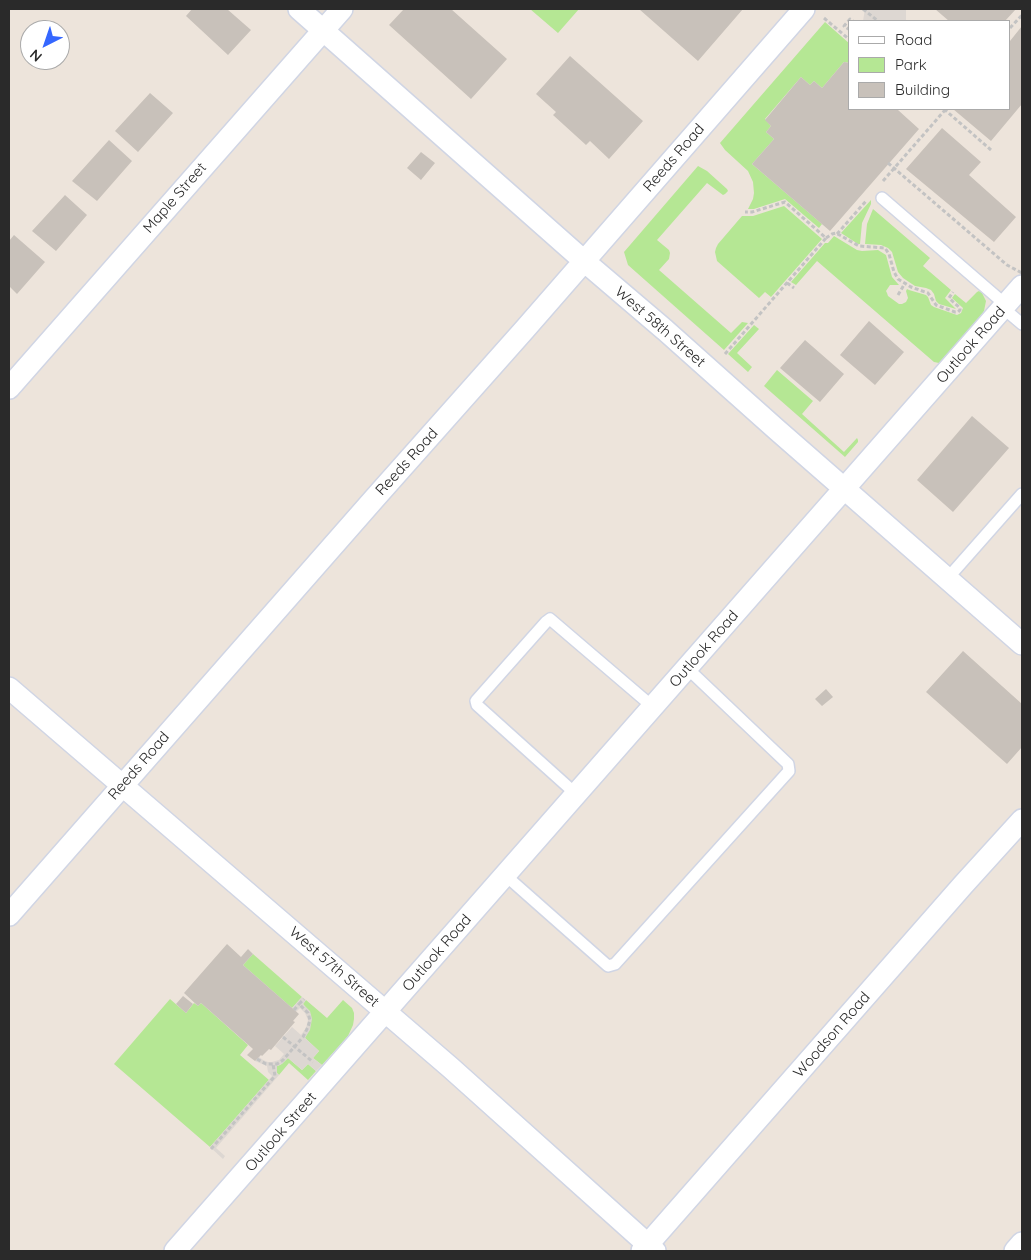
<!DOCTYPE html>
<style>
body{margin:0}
#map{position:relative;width:1031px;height:1260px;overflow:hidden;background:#ede4db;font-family:Quicksand,sans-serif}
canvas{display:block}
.frame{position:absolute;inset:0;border:10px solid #2a2a2a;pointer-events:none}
.legend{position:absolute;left:848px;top:20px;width:162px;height:90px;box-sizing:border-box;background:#fff;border:1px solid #aaa;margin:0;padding:6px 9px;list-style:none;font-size:15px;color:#2a2a2a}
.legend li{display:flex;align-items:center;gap:10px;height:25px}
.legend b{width:25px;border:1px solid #aaa}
.north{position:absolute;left:20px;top:20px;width:50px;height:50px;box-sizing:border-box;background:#fff;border:1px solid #aaa;border-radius:50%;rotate:221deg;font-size:14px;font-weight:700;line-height:20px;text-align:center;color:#2a2a2a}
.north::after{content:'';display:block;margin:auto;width:18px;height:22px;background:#3567ff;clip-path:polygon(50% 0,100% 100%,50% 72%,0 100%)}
</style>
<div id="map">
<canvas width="1031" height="1260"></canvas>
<div class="frame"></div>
<ul class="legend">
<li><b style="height:6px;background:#fff"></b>Road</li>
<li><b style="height:14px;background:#b5e794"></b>Park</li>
<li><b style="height:14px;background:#c8c1ba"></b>Building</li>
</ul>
<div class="north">N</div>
</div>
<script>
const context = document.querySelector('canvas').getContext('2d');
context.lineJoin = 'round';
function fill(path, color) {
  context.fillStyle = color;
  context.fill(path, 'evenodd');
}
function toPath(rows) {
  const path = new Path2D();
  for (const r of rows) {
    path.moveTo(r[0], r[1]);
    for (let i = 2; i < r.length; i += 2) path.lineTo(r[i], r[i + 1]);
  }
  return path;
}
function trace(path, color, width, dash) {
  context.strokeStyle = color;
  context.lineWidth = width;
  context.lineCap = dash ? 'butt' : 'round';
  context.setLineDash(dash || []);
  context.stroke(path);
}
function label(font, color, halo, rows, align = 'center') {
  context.font = font + ' Quicksand,sans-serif';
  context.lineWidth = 4;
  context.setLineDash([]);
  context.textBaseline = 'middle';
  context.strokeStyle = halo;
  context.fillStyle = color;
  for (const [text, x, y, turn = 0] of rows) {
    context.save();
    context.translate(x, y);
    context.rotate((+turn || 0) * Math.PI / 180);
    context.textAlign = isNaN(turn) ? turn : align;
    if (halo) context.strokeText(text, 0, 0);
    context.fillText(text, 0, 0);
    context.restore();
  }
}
const green = toPath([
 [530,9,579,9,558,33],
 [825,22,850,44,850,63,844,62,822,88,814,81,810,85,801,77,765,119,771,126,766,132,774,139,752,164,822,224,819,228,785,199,754,209,748,209,753,199,754,193,753,182,748,171,725,150,720,143],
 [698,166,707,171,727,189,728,191,725,194,723,195,707,183,657,240,669,250,670,253,669,259,659,270,731,333,742,322,748,323,724,350,628,265,624,252],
 [871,200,871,204,862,223,860,244,858,244,841,233],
 [784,206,822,239,771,297,765,292,759,298,717,261,715,252,716,248,718,244,742,216,753,216],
 [873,209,930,258,923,266,951,290,945,298,956,309,939,304,936,301,934,294,931,290,926,288,915,286,903,278,898,272,892,252,888,248,881,245,865,244,867,224],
 [834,236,857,250,862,251,878,250,886,255,892,277,899,285,890,285,886,291,887,293,888,296,899,304,902,304,906,302,908,298,906,291,907,289,909,290,926,295,928,297,931,305,934,307,957,315,961,313,963,308,952,298,955,294,966,303,977,292,979,291,982,293,986,301,984,311,977,321,939,363,934,362,817,261,796,285,791,282,825,243,828,243],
 [754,325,759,329,737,353,752,367,748,372,728,354],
 [777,370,813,401,802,414,844,452,857,438,858,440,858,442,845,457,764,386],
 [253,954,302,997,292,1008,243,965],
 [170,999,186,1013,194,1003,198,1006,201,1003,248,1045,240,1055,269,1080,210,1147,114,1064],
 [306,1000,327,1018,343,1000,352,1008,354,1013,354,1019,353,1025,348,1036,322,1065,313,1058,319,1051,305,1038,311,1015,303,1004],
 [288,1058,302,1070,308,1064,316,1071,308,1080,289,1063,279,1075,277,1073,277,1066,280,1065]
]);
const plaza = toPath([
 [865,9,906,9,906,21,863,21],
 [302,997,306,1000,303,1004,310,1011,312,1019,310,1030,305,1038,319,1051,313,1058,322,1065,316,1071,308,1064,302,1070,288,1058,282,1064,277,1066,277,1073,279,1075,216,1148,225,1156,223,1159,210,1147,272,1076,268,1072,267,1066,255,1061,259,1057,263,1060,268,1062,272,1062,279,1060,284,1054,275,1046,292,1027,301,1035,306,1028,308,1020,305,1013,300,1008,296,1012,292,1008]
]);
const building = toPath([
 [192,9,227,9,251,30,228,55,186,16],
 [404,9,451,9,507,59,471,99,389,25],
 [639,9,743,9,698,61],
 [935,9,1016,9,1005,21,949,21],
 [1022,26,1022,104,991,141,953,109,1010,109,1010,41],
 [570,56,643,121,609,159,590,141,586,145,553,115,556,112,536,94],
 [844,62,850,63,850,109,897,109,898,110,919,129,830,231,752,164,774,139,766,132,771,126,765,120,801,77,810,85,814,81,822,88],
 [150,93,173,113,138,152,115,131],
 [942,128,981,162,969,175,1016,217,994,242,906,169],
 [109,140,132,161,97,201,72,181],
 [421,152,435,163,421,180,407,168],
 [65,195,87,215,56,251,32,231],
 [14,235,45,262,17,294,9,286,9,241],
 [869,321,904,352,875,385,840,355],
 [805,340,844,374,820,402,780,368],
 [972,416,1009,448,953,512,917,480],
 [963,651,1022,704,1022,747,1007,764,926,692],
 [826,689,833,697,822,706,815,699],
 [227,944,241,957,248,949,253,954,243,965,299,1014,293,1021,295,1022,271,1050,269,1049,262,1056,261,1055,255,1061,247,1055,253,1049,201,1003,198,1006,184,993],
 [183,996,193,1004,186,1013,176,1004]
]);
const path = toPath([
 [863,9,878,21],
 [824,18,850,40],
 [1010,28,1022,15],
 [850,30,844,26,850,19,853,21],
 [944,109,991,150],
 [883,181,945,110],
 [837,234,866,201],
 [826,238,832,234,836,233,859,246,885,248,889,254,894,272,898,279,911,287,928,293,936,305,955,312,958,312,960,310,960,308,949,298,953,292],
 [787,283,794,288],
 [898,295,905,283],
 [725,354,826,238,785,202,752,212,745,212],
 [294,1010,299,1004],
 [283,1037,313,1062],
 [257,1059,266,1064,277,1064,283,1060,303,1037,308,1027,310,1020,308,1013,299,1004,304,999],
 [211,1149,275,1076,273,1064]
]);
const lane = toPath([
 [882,198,1006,305],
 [1003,308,1022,324],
 [947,579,1022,494],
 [576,794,477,705,476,701,546,622,550,619,653,707],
 [505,875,608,966,615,964,789,771,788,764,687,668]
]);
const street = toPath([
 [299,9,584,261,665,330,776,429,1022,644],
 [9,388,342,9],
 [9,688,451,1068,655,1251],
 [9,915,374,499,525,329,804,9],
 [175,1251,1022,286],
 [642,1251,963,885,1022,820],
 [1015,1251,1022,1243]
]);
const pathBridge = toPath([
 [888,163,1007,265,1022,273]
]);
const streetNames = [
 ["Reeds Road",674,158,-49],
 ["Maple Street",175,198,-49],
 ["West 58th Street",660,327,41],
 ["Outlook Road",971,345,-49],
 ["Reeds Road",407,462,-48],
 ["Outlook Road",704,649,-49],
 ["Reeds Road",139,766,-49],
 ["Outlook Road",437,953,-49],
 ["West 57th Street",334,967,41],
 ["Woodson Road",832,1035,-49],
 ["Outlook Street",281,1132,-49]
];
fill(green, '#b5e794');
fill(plaza, '#ddd7d2');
fill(building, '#c8c1ba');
trace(lane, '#d0d5e4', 14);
trace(street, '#d0d5e4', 24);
trace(path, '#c3c3c3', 3, [4, 2.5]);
trace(lane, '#fff', 11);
trace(street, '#fff', 21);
trace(pathBridge, '#c3c3c3', 3, [4, 2.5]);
label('15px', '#2a2a2a', '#fff', streetNames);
</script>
